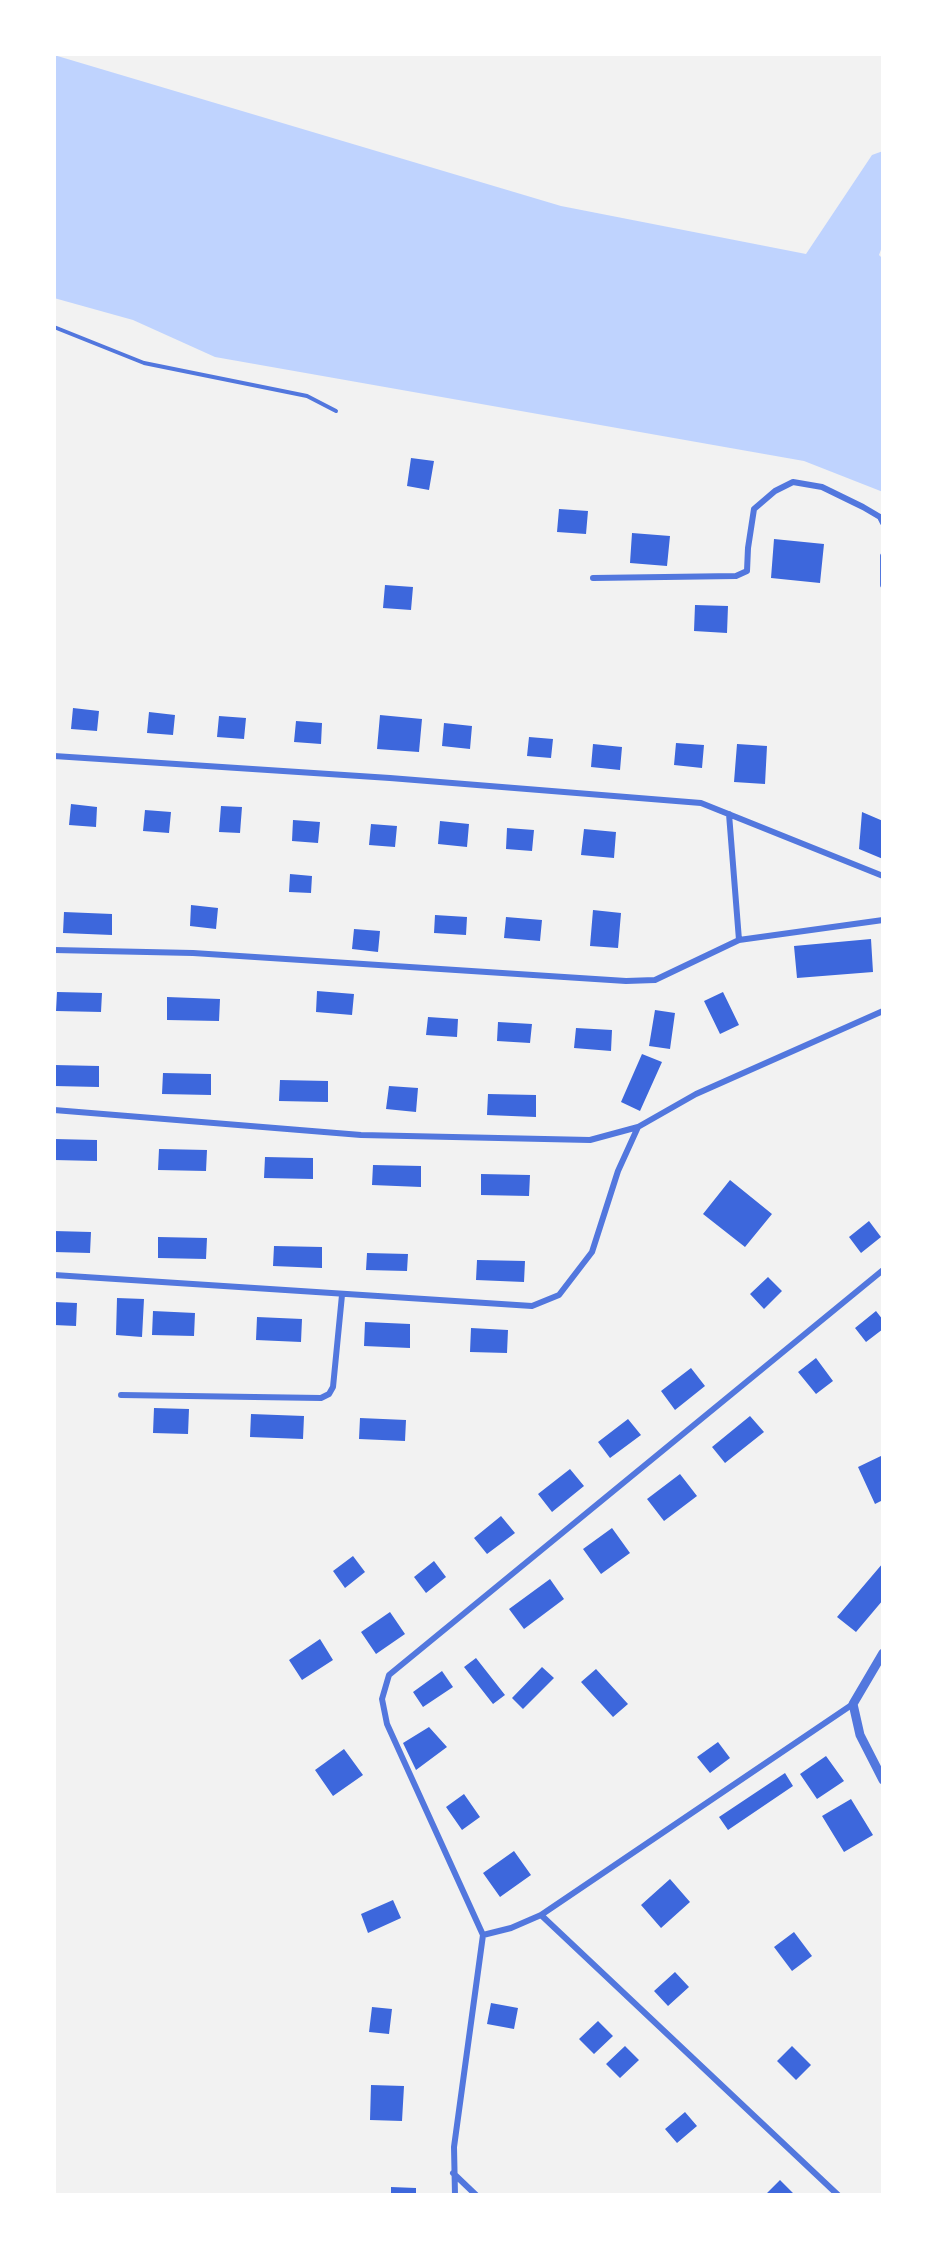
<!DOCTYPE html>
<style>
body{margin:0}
#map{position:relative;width:937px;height:2249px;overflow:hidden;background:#f2f2f2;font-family:Rubik,sans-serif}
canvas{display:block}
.frame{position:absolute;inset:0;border:56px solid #fff;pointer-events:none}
</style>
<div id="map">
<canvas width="937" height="2249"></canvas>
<div class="frame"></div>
</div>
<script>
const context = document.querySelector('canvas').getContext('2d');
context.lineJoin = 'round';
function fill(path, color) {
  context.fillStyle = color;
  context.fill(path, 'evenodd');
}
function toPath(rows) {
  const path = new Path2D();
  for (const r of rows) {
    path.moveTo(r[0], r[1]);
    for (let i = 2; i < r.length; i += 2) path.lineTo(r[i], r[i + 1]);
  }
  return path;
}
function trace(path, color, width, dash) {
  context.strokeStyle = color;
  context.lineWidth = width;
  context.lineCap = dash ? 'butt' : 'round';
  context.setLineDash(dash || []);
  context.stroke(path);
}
const water = toPath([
 [54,55,561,206,806,254,872,155,883,151,883,244,879,255,883,259,883,492,804,461,215,357,133,320,54,298]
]);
const building = toPath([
 [411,458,434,461,429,490,407,486],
 [559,509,588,511,586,534,557,532],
 [632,533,670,536,667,566,630,563],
 [774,539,824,544,820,583,771,578],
 [385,585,413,587,411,610,383,608],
 [695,605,728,606,727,633,694,631],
 [73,708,99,711,97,731,71,729],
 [149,712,175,715,173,735,147,733],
 [380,715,422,719,419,752,377,749],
 [219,716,246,718,244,739,217,737],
 [296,721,322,723,321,744,294,742],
 [444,723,472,726,470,749,442,746],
 [529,737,553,739,551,758,527,756],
 [676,743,704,745,702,768,674,765],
 [593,744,622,747,620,770,591,767],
 [737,744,767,746,765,784,734,782],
 [71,804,97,807,96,827,69,825],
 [221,806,242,807,240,833,219,832],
 [145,810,171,812,169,833,143,831],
 [862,812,883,821,883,859,859,849],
 [293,820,320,822,318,843,292,841],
 [440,821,469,824,467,847,438,844],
 [371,824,397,826,395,847,369,845],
 [507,828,534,830,532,851,506,849],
 [584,829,616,832,614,858,581,855],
 [290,874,312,876,311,893,289,892],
 [191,905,218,908,216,929,190,926],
 [593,910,621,913,618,948,590,946],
 [64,912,112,914,112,935,63,933],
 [435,915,467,917,466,935,434,933],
 [506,917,542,920,540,941,504,938],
 [354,929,380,931,378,952,352,949],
 [871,939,873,972,797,978,794,946],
 [317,991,354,994,352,1015,316,1012],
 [57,992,102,993,101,1012,56,1011],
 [723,992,739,1025,720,1034,704,1001],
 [167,997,220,999,219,1021,167,1020],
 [655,1010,675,1013,670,1049,649,1046],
 [428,1017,458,1019,457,1037,426,1035],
 [498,1022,532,1024,530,1043,497,1041],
 [576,1028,612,1030,611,1051,574,1048],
 [642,1054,662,1062,640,1111,621,1102],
 [54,1065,99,1066,99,1087,54,1086],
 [163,1073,211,1074,211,1095,162,1094],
 [280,1080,328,1081,328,1102,279,1101],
 [389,1086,418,1088,416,1112,386,1109],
 [488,1094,536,1095,536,1117,487,1115],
 [54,1139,97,1140,97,1161,54,1160],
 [159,1149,207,1150,206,1171,158,1170],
 [265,1157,313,1158,313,1179,264,1178],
 [373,1165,421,1166,421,1187,372,1185],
 [481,1174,530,1175,529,1196,481,1195],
 [730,1180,772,1214,745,1247,703,1214],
 [869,1221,881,1237,861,1253,849,1237],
 [54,1231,91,1232,90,1253,54,1252],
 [158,1237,207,1238,206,1259,158,1258],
 [274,1246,322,1247,322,1268,273,1266],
 [367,1253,408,1254,407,1271,366,1270],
 [477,1260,525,1261,524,1282,476,1280],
 [768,1277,782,1291,764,1309,750,1294],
 [117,1298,144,1299,142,1337,116,1335],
 [54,1302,77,1303,76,1326,54,1325],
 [153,1311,195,1313,194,1336,152,1335],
 [876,1311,883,1320,883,1329,866,1342,855,1328],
 [257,1317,302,1319,301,1342,256,1340],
 [365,1322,410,1324,410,1348,364,1346],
 [471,1328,508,1330,507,1353,470,1352],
 [816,1358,833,1381,816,1394,798,1372],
 [691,1368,705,1386,675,1410,661,1391],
 [154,1408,189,1409,188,1434,153,1433],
 [251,1414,304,1416,303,1439,250,1437],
 [750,1416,764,1432,725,1463,712,1447],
 [360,1418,406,1420,405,1441,359,1439],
 [628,1419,641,1435,610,1458,598,1442],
 [883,1455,883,1500,875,1504,858,1467],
 [570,1469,584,1486,552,1512,538,1494],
 [680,1474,697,1496,664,1521,647,1499],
 [501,1516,515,1533,487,1554,474,1538],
 [612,1528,630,1553,601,1574,583,1549],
 [353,1556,365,1572,345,1588,333,1571],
 [434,1561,446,1577,426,1593,414,1577],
 [883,1563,883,1600,856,1632,837,1617],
 [550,1579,564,1599,524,1629,509,1609],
 [390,1612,405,1634,376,1654,361,1632],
 [320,1639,333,1660,302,1680,289,1660],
 [476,1658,505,1695,493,1704,464,1667],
 [542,1667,554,1678,523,1709,512,1698],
 [596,1669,628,1704,613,1717,581,1682],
 [442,1671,453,1687,423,1707,413,1692],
 [429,1727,447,1747,416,1770,403,1743],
 [718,1742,730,1758,710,1773,697,1757],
 [344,1749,363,1775,333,1796,315,1770],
 [826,1756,844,1781,817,1799,800,1774],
 [785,1773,793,1786,728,1830,719,1817],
 [464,1794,480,1817,462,1830,446,1807],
 [851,1799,873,1835,844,1852,822,1816],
 [514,1851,531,1875,500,1897,483,1873],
 [670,1879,690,1902,661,1928,641,1905],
 [393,1900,401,1918,368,1933,361,1914],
 [794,1932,812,1956,792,1971,774,1947],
 [675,1972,689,1987,668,2006,654,1991],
 [491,2003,518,2008,514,2029,487,2024],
 [372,2007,392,2009,389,2034,369,2032],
 [598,2021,613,2036,594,2054,579,2039],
 [625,2046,639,2060,620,2078,606,2064],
 [792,2046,811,2065,796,2080,777,2061],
 [371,2085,404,2086,402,2121,370,2120],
 [685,2112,697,2126,677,2143,665,2129],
 [780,2180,795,2195,765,2195],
 [391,2187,416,2188,416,2195,391,2195]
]);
const service = toPath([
 [54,327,144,363,307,396,336,411]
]);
const minor = toPath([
 [883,556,883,585],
 [593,578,736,576,747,571,748,548,754,509,775,491,793,482,822,487,863,507,880,517,883,523],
 [54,756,390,778,701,803,883,876],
 [729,814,739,940],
 [54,950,193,953,626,981,655,980,739,940,883,920],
 [54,1110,361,1135,590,1140,638,1127,696,1094,883,1011],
 [54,1275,532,1306,559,1295,592,1252,618,1171,638,1127],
 [121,1395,321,1398,329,1394,333,1387,342,1295],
 [541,1915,838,2195],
 [483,1935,387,1724,382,1699,389,1675,883,1270],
 [483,1935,511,1928,541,1915,853,1704],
 [453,2173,476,2195],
 [455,2195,454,2147,483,1935]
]);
const tertiary = toPath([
 [883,1653,853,1704,860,1735,883,1780]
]);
fill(water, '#bfd3fe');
fill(building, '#3d67dc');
trace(service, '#5277de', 4);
trace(minor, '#5277de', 6);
trace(tertiary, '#5277de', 9);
</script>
